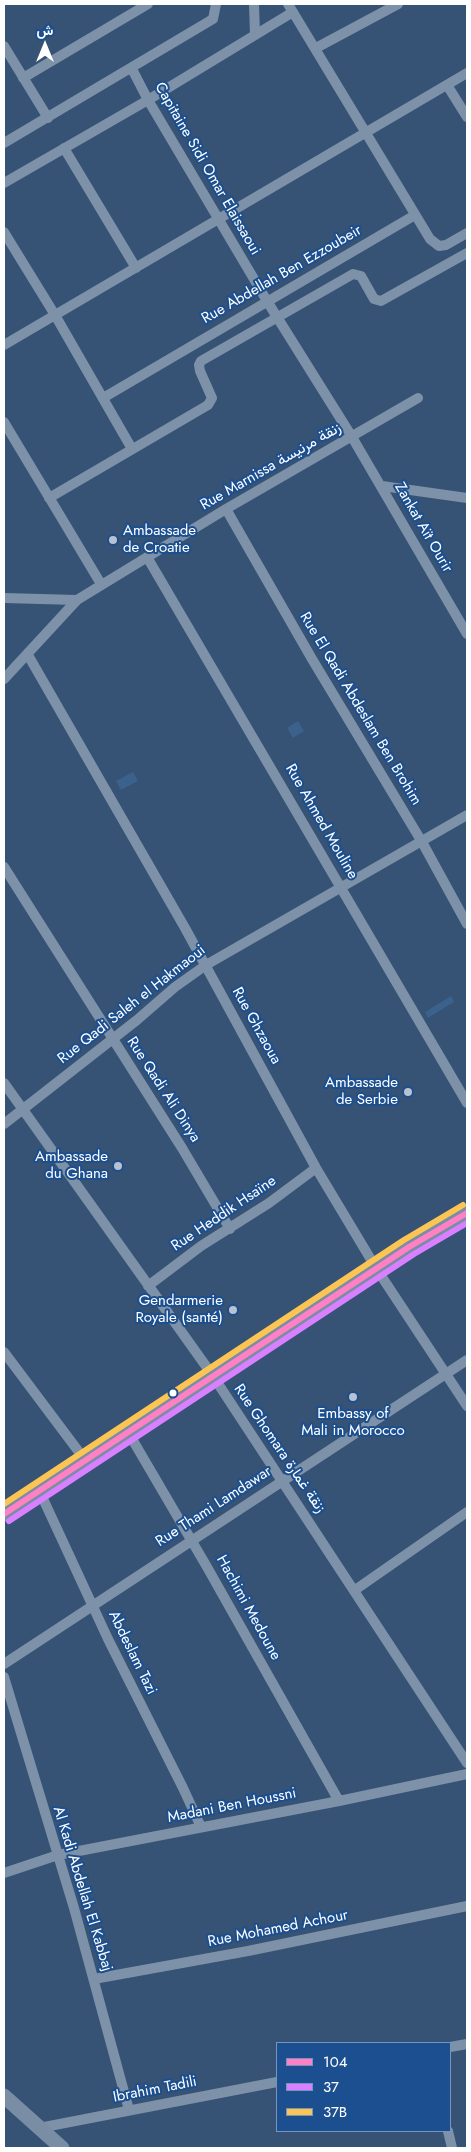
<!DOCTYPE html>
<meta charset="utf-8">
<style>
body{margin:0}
#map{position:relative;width:471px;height:2152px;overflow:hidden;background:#365274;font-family:Jost,Vazirmatn,sans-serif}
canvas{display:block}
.frame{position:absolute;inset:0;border:5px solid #fff;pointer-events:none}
.legend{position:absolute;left:276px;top:2042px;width:175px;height:90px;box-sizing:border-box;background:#1b4f8f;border:1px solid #7695bc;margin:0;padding:6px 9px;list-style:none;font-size:15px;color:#fff}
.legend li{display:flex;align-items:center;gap:10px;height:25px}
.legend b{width:25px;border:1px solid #7695bc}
.north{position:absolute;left:20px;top:20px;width:50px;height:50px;-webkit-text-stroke:4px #1b4f8f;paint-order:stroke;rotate:0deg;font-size:14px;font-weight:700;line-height:20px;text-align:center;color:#fff}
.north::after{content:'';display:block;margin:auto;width:18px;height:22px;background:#fff;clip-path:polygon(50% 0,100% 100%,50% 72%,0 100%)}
</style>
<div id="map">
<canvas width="471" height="2152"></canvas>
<div class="frame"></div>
<ul class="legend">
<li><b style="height:6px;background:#ff80c5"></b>104</li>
<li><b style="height:6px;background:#d880ff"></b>37</li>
<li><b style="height:6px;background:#fcc553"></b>37B</li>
</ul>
<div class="north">ش</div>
</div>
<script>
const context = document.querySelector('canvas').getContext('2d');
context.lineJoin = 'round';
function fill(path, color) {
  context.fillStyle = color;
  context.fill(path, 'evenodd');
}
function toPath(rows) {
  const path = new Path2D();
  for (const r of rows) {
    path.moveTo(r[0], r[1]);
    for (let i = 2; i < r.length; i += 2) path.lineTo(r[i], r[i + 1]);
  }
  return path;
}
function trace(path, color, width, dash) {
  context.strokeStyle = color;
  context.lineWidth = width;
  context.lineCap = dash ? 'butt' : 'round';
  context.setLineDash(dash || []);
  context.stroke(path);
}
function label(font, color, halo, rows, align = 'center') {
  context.font = font + ' Jost,Vazirmatn,sans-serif';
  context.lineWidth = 4;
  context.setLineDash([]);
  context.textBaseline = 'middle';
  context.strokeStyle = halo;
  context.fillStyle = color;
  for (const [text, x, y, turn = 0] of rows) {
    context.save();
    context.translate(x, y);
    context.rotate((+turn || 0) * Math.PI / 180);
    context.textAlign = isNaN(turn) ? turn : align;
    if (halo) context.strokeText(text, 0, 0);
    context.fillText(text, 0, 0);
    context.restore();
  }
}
const water = toPath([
 [298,721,304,731,293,738,287,728],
 [133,772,138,781,121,790,116,781],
 [451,996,454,1002,428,1018,425,1012]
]);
const street = toPath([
 [254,4,255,35],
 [288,4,430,239,439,246,446,245,467,233],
 [4,46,48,118],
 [316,48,398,4],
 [132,69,148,100,267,301,352,437,467,634],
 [23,78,148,4],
 [447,85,467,117],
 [4,143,213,19,216,4],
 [64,148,136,268],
 [4,183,148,100,293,12],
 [4,232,55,315,132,449],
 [4,345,467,73],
 [103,398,415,215],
 [4,422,101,584],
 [382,486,467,498],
 [49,498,208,405,212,398,200,371,199,365,201,361,353,274,361,276,374,299,381,301,467,253],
 [226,509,312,659,422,842,467,924],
 [147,557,467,1103],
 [4,598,77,600],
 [28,655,185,928,316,1168,376,1268,467,1406],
 [4,679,77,600,226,509,418,398],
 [4,867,182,1148,230,1229],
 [4,1083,213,1376,467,1763],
 [4,1124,137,1020,175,987,206,965,467,815],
 [148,1286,201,1246,269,1203,316,1168],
 [4,1352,85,1460],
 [128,1432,207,1567,339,1801],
 [39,1490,108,1639,183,1788,201,1827],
 [355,1590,467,1512],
 [4,1664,467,1360],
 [4,1677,74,1908,129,2110],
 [4,1873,58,1855,339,1801,467,1774],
 [94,1979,248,1951,467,1906],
 [450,2047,467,2044],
 [39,2128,277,2082],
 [448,2131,452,2148]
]);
const secondary = toPath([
 [4,1514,409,1247,467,1213],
 [4,2096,62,2148]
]);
const bus1 = toPath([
 [4,1514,409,1247,467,1213]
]);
const bus2 = toPath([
 [9,1521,414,1254,467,1223]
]);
const bus3 = toPath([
 [4,1504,404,1240,463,1205]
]);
const markers = [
 [113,540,5,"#b9c2ce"],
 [408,1092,5,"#b9c2ce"],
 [118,1166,5,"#b9c2ce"],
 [233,1310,5,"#b9c2ce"],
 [173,1393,4.5,"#fff"],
 [353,1397,5,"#b9c2ce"]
];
const streetNames = [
 ["Capitaine Sidi Omar Elaissaoui",207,169,60],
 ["Rue Abdellah Ben Ezzoubeir",282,275,-30],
 ["Rue Marnissa زنقة مرنيسة",271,467,-30],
 ["Zankat Aït Ourir",423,528,60],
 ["Rue El Qadi Abdeslam Ben Brohim",360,709,59],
 ["Rue Ahmed Mouline",321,822,60],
 ["Rue Qadi Saleh el Hakmaoui",132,1005,-38],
 ["Rue Ghzaoua",256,1026,61],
 ["Rue Qadi Ali Dinya",163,1090,57],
 ["Rue Heddik Hsaïne",224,1214,-34],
 ["Rue Ghomara زنقة غمارة",279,1449,56],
 ["Rue Thami Lamdawar",214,1507,-33],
 ["Hachimi Medoune",248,1608,61],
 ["Abdeslam Tazi",132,1653,64],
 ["Madani Ben Houssni",232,1806,-11],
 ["Al Kadi Abdellah El Kabbaj",82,1889,73],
 ["Rue Mohamed Achour",278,1929,-11],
 ["Ibrahim Tadili",155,2090,-11]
];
const poiNames = [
 ["Ambassade",123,531,"left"],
 ["de Croatie",123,548,"left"],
 ["Ambassade",398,1083],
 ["de Serbie",398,1100],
 ["Ambassade",108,1157],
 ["du Ghana",108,1174],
 ["Gendarmerie",223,1301],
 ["Royale (santé)",223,1318],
 ["Embassy of",353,1414,"center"],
 ["Mali in Morocco",353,1431,"center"]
];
fill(water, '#3b618d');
trace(street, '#7d92a8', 10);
trace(secondary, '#798da4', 15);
trace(bus1, '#ff80c5', 6);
trace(bus2, '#d880ff', 6);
trace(bus3, '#fcc553', 6);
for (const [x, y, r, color] of markers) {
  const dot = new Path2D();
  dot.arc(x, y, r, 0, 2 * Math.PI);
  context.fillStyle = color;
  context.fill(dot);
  trace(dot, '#1b4f8f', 2);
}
label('15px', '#fff', '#1b4f8f', streetNames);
label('15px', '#fff', '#1b4f8f', poiNames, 'right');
</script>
